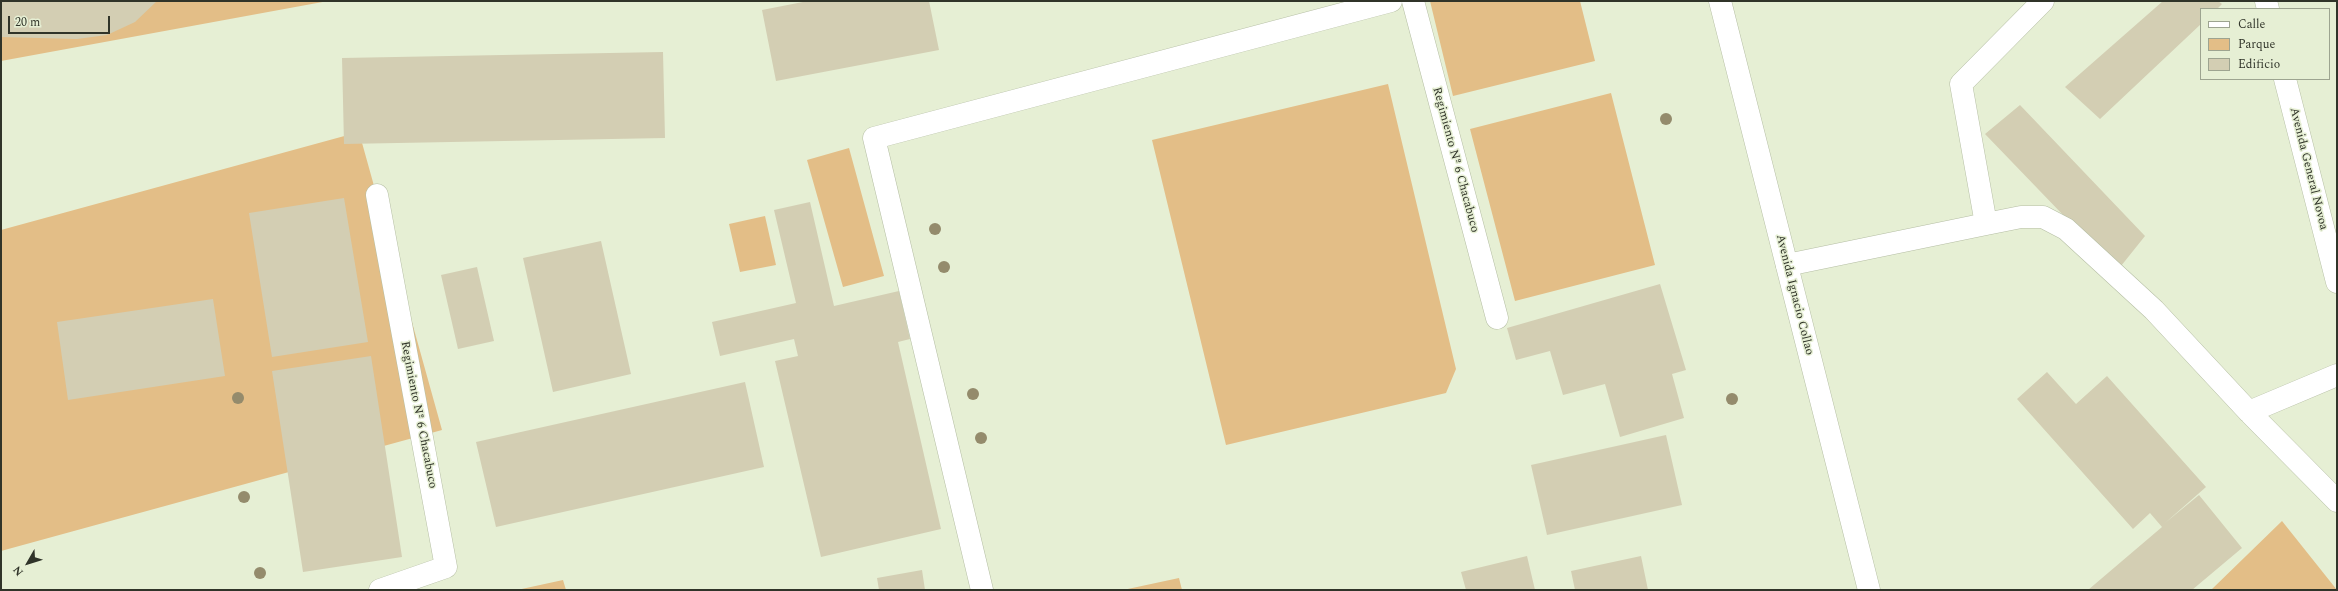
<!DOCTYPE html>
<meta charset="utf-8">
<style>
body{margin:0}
#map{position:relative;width:2338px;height:591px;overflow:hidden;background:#e6efd4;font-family:Spectral,serif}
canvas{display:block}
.frame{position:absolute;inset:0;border:2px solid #303429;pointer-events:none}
.legend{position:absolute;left:2200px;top:8px;width:130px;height:72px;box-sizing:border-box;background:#e6efd4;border:1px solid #9da490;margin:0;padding:5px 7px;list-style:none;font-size:12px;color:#303429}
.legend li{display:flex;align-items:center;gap:8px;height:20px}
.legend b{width:20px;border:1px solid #9da490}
.north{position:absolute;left:8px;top:543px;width:40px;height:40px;-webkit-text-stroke:3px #e6efd4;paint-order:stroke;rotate:231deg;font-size:11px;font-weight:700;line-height:16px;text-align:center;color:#303429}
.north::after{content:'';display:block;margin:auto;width:14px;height:18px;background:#303429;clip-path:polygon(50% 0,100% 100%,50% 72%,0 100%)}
.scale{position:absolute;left:8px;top:16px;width:102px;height:18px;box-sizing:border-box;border:2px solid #303429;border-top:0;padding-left:5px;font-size:12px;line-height:14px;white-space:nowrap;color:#303429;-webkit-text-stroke:3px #e6efd4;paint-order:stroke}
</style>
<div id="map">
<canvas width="2338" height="591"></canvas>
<div class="frame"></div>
<ul class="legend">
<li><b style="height:5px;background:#fff"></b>Calle</li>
<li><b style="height:11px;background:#e3be87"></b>Parque</li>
<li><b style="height:11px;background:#d3ceb3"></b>Edificio</li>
</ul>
<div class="north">N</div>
<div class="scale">20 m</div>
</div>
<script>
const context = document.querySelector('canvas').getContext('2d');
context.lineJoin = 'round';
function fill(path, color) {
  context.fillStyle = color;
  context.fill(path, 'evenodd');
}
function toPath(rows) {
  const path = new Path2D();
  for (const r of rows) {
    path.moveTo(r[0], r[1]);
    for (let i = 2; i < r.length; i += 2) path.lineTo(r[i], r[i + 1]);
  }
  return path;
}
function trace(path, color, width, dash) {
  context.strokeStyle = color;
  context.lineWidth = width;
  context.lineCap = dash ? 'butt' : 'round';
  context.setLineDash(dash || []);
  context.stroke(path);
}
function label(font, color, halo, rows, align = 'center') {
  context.font = font + ' Spectral,serif';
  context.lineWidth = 3;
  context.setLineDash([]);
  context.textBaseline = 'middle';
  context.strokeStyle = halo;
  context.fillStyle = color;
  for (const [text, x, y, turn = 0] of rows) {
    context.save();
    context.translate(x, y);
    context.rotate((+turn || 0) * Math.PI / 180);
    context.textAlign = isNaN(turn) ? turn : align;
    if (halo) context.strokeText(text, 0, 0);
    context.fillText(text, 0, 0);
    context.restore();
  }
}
const green = toPath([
 [1,1,328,1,1,61],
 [1430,1,1580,1,1595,61,1453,96],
 [1388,84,1456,369,1446,393,1226,445,1152,140],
 [1611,93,1655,265,1515,301,1470,129],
 [359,132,442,430,1,551,1,230],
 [849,148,884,276,843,287,807,160],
 [765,216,776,265,740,272,729,224],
 [2282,521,2337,590,2211,590],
 [1179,578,1182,590,1123,590],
 [563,580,566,590,517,590]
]);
const building = toPath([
 [1,1,157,1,135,22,107,35,77,39,1,37],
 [808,1,929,1,939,50,776,81,762,10],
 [2163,1,2218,1,2222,4,2217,9,2201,9,2201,24,2100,119,2065,87],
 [663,52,665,138,344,144,342,58],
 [2020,105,2145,236,2117,271,1985,134],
 [344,198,368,342,272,357,249,213],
 [810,202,834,306,899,291,910,339,898,342,941,529,821,557,775,361,798,356,794,339,720,356,712,322,796,303,774,210],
 [601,241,631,374,553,392,523,258],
 [477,267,494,341,458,349,441,275],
 [1660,284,1686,370,1672,374,1684,418,1620,437,1605,384,1563,395,1550,351,1516,360,1507,328],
 [213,299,225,376,68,400,57,322],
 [371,356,402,557,303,572,272,371],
 [2047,372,2076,404,2107,376,2206,487,2165,523,2199,495,2242,548,2192,590,2088,590,2162,527,2150,513,2133,529,2017,399],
 [745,382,764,467,496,527,476,442],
 [1666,435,1682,505,1547,535,1531,465],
 [1527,556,1535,590,1466,590,1461,572],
 [1641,556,1648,590,1575,590,1571,571],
 [922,570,925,590,879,590,877,578]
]);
const minor = toPath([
 [1413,1,1497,318],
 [377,195,446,567,380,590],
 [1986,224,1961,84,2043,1],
 [1787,265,1986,224,2021,217,2043,217,2066,229,2154,310,2249,412,2337,501],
 [2249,412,2337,375],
 [982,590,874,138,1391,1]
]);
const major = toPath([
 [1720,1,1869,590],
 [2266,1,2268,9],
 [2285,79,2337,282]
]);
const trees = [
 [1666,119],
 [935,229],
 [944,267],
 [973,394],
 [238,398],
 [1732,399],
 [981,438],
 [244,497],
 [260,573]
];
const streetNames = [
 ["Regimiento Nº 6 Chacabuco",1455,160,75],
 ["Avenida General Novoa",2308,169,76],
 ["Avenida Ignacio Collao",1794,295,76],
 ["Regimiento Nº 6 Chacabuco",418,415,79]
];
fill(green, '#e3be87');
fill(building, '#d3ceb3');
trace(minor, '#b5bea4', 23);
trace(major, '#b5bea4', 23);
trace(minor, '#fff', 22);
trace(major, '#fff', 22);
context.fillStyle = '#948b6c';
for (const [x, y] of trees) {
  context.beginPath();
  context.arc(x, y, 6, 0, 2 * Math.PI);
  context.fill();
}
label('12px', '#303429', '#e6efd4', streetNames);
</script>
